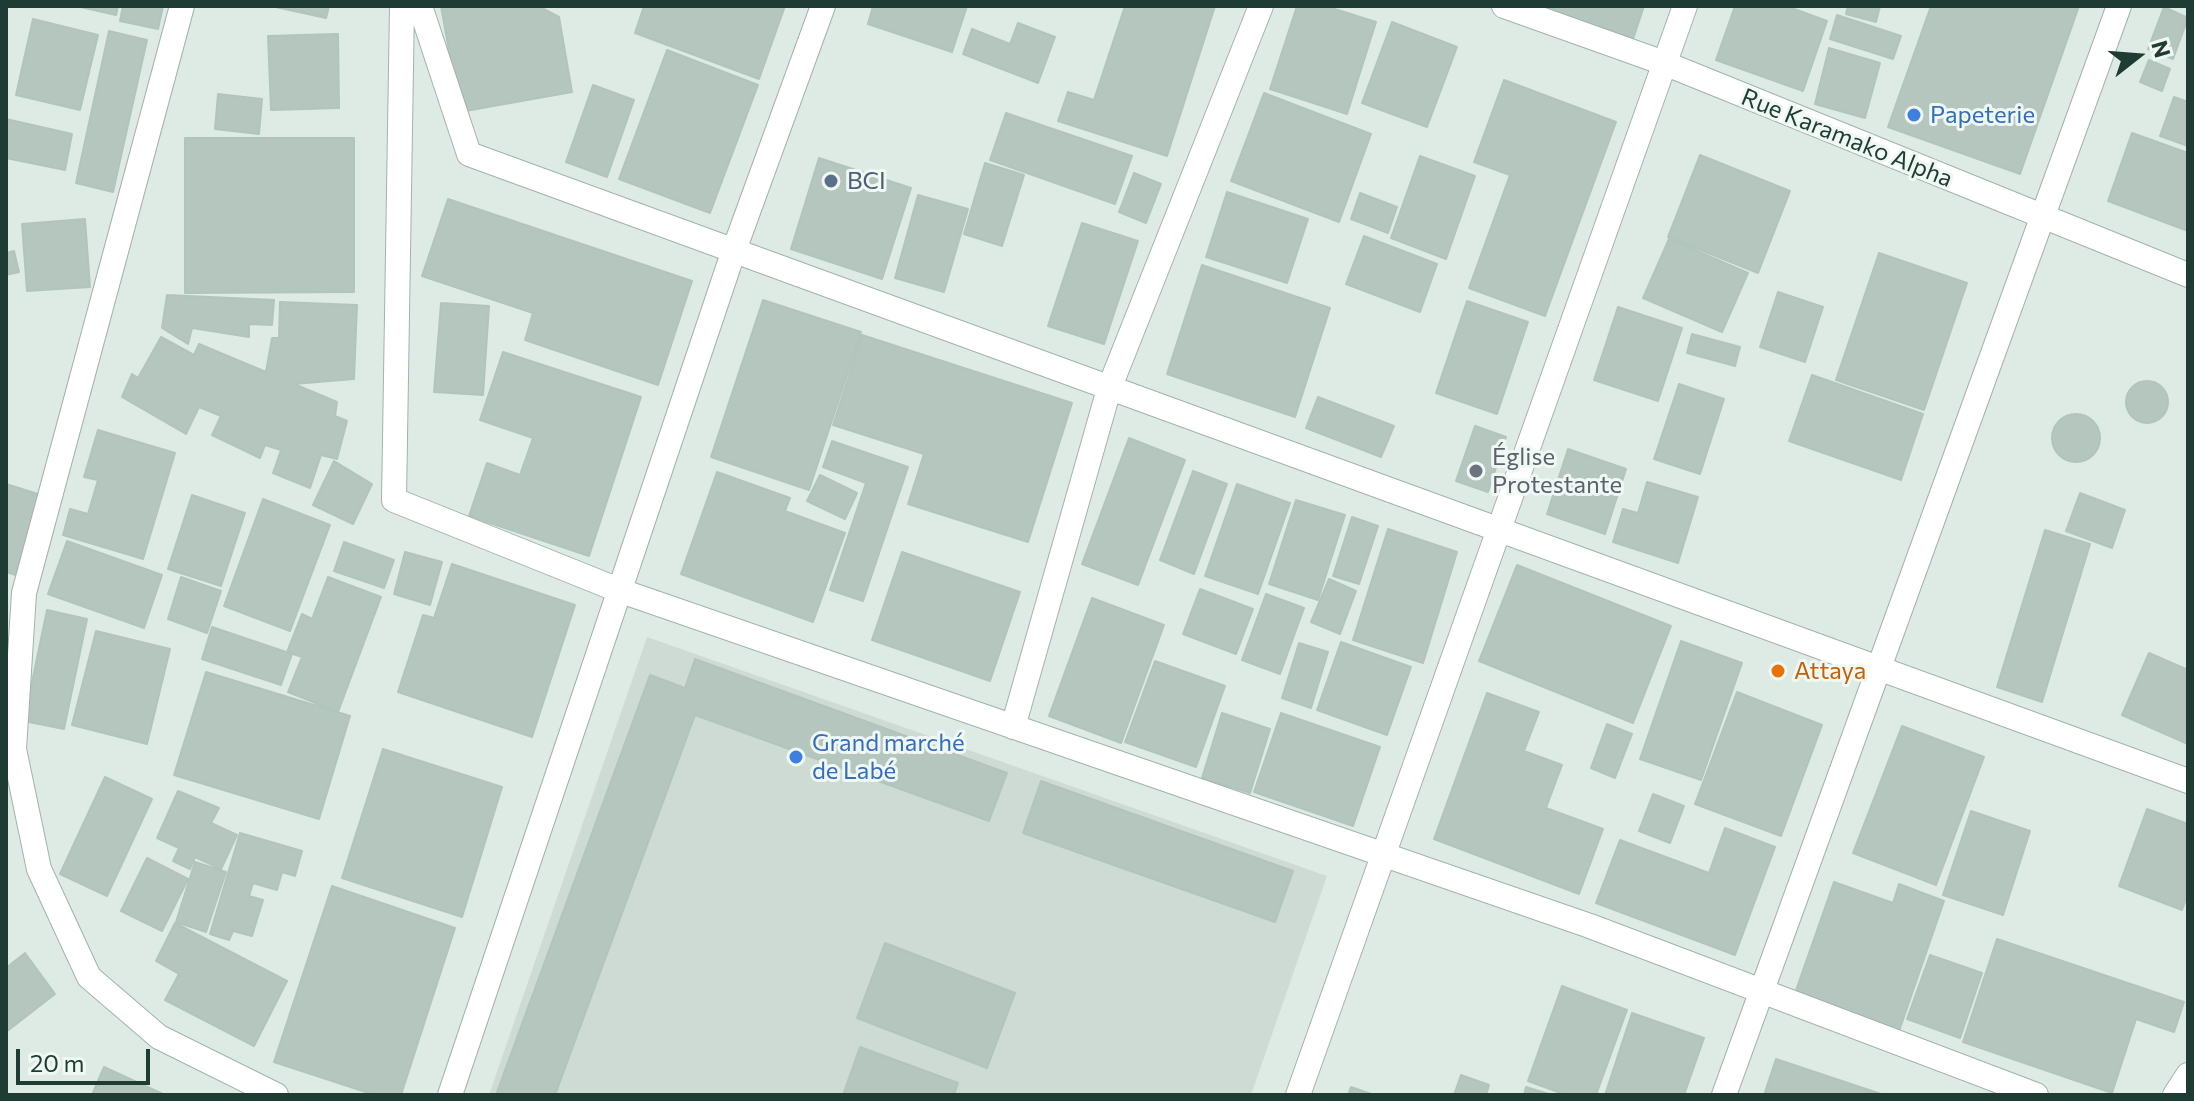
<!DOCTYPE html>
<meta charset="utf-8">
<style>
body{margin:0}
#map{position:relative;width:2194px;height:1101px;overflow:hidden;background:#deebe5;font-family:Commissioner,sans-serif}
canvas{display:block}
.frame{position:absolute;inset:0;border:8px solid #1e3c33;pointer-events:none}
.north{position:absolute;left:2098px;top:16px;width:80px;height:80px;-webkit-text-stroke:6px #eff8f3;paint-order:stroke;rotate:73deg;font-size:22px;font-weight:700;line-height:32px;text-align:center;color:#1e3c33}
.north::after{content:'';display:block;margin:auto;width:28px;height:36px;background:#1e3c33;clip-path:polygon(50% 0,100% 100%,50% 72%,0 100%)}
.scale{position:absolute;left:16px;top:1049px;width:134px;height:36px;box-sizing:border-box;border:4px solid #1e3c33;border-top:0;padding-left:10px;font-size:24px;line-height:28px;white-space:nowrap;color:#1e3c33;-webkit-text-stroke:6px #eff8f3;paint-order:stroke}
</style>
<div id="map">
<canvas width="2194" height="1101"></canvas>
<div class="frame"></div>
<div class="north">N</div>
<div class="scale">20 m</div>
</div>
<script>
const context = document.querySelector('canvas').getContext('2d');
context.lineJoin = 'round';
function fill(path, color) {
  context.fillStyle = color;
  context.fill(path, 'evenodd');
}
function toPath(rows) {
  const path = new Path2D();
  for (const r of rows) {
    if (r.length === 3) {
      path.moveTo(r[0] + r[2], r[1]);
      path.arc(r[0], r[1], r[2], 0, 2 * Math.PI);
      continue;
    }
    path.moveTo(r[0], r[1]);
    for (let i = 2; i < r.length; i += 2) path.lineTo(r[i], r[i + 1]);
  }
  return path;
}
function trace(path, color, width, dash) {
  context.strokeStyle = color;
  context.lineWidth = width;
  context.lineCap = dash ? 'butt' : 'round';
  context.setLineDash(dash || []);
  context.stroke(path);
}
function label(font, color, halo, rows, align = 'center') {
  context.font = font + ' Commissioner,sans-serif';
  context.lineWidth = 6;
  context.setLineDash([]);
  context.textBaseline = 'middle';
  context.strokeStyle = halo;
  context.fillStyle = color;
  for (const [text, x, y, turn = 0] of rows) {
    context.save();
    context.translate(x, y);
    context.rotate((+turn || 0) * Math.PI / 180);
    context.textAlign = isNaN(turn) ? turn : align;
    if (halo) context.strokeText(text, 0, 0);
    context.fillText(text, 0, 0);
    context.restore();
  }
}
const built = toPath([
 [647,637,1327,876,1251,1095,489,1095]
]);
const building = toPath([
 [76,6,118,6,116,15,76,6],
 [123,6,163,6,158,29,120,21,123,6],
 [271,6,329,6,326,18,271,6],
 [441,6,538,6,559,17,572,92,460,112,441,6],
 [644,6,785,6,759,79,635,33,644,6],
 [873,6,967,6,952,52,868,24,873,6],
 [1125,6,1215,6,1167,156,1058,121,1068,92,1094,100,1125,6],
 [1297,6,1325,6,1376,22,1347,114,1270,89,1297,6],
 [1540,6,1644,6,1633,39,1540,6],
 [1735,6,1786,6,1827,21,1803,91,1716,60,1735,6],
 [1848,6,1880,6,1876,22,1846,14,1848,6],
 [1931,6,2079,6,2020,174,1888,127,1931,6],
 [2164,7,2188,18,2173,59,2148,49,2164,7],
 [1837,15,1901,36,1893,59,1830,39,1837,15],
 [33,19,98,35,80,110,16,95,33,19],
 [1392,22,1457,47,1427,127,1362,103,1392,22],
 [1018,23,1055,37,1038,83,963,54,972,29,1010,44,1018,23],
 [109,31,147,40,113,192,76,183,109,31],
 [338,34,339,108,271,110,268,36,338,34],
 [1829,48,1880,63,1865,118,1815,104,1829,48],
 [667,50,758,85,710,213,619,179,667,50],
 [2149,60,2170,69,2162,91,2140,82,2149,60],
 [1504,80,1616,122,1545,316,1469,288,1510,175,1474,162,1504,80],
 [593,85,634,100,607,177,566,162,593,85],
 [1264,93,1371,134,1339,222,1231,181,1264,93],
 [218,94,262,99,259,134,215,129,218,94],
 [2174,97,2188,102,2188,146,2160,136,2174,97],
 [1006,113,1132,156,1115,204,990,160,1006,113],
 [6,119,72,134,65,170,6,158,6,119],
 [2132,133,2188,153,2188,231,2108,201,2132,133],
 [185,138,354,138,354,292,185,293,185,138],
 [1700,155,1790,191,1758,273,1668,237,1700,155],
 [1420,156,1475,176,1446,259,1391,238,1420,156],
 [819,158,911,188,882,279,791,249,819,158],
 [985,163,1024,175,1002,246,964,234,985,163],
 [1134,173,1161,184,1146,223,1119,212,1134,173],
 [1227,192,1308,219,1287,283,1206,257,1227,192],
 [1360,193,1397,207,1388,233,1351,219,1360,193],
 [918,195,968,209,944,292,895,278,918,195],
 [448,199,692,281,658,385,525,340,533,313,422,276,448,199],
 [85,219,90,287,27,291,22,224,85,219],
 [1082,223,1138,241,1104,344,1048,326,1082,223],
 [1364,236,1437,264,1420,312,1346,284,1364,236],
 [1669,239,1748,273,1722,332,1643,298,1669,239],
 [14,251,19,272,6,275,6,253,14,251],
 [1879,253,1967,283,1924,410,1836,380,1879,253],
 [1202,265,1330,308,1295,417,1167,374,1202,265],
 [1778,292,1823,307,1805,362,1760,347,1778,292],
 [167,295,274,300,272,325,249,324,249,337,192,328,188,344,162,328,167,295],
 [763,300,861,332,809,490,711,457,763,300],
 [1467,301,1528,322,1497,414,1436,393,1467,301],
 [280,302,357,305,354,379,294,384,337,402,335,416,347,421,337,459,321,455,310,488,273,473,281,450,265,445,260,458,212,435,221,416,199,407,186,434,122,397,132,374,138,378,161,337,194,355,199,344,266,372,272,338,279,338,280,302],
 [441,303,489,306,483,395,434,392,441,303],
 [1618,307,1682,328,1658,401,1594,380,1618,307],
 [1692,334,1740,347,1735,366,1687,353,1692,334],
 [862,335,1072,403,1028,542,908,504,924,454,833,425,862,335],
 [503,352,641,397,589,556,469,516,487,463,520,475,533,438,480,420,503,352],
 [1812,375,1923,414,1901,480,1789,441,1812,375],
 [2147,402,21],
 [1679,384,1724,399,1700,474,1654,459,1679,384],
 [1318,397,1394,426,1381,457,1306,428,1318,397],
 [2076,438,24],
 [1475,426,1506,437,1488,492,1456,481,1475,426],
 [98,430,175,453,143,559,63,535,70,509,88,514,98,480,84,477,98,430],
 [1129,438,1185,460,1138,585,1082,564,1129,438],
 [832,441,908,467,863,601,830,590,866,483,823,467,832,441],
 [1568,449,1626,469,1605,534,1547,514,1568,449],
 [334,461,372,484,353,524,313,505,334,461],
 [1193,471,1227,484,1194,574,1160,560,1193,471],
 [717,472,790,498,785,511,845,533,813,622,681,574,717,472],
 [820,475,857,493,845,519,807,501,820,475],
 [1647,482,1698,497,1678,563,1613,542,1623,509,1638,513,1647,482],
 [6,484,41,495,16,575,6,572,6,484],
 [1237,484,1290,503,1258,594,1205,576,1237,484],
 [2080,493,2125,510,2112,548,2066,531,2080,493],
 [192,495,245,513,221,586,168,569,192,495],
 [263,499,330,525,290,631,224,606,263,499],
 [1296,500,1345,515,1318,600,1269,584,1296,500],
 [1352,517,1378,526,1359,584,1333,576,1352,517],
 [1388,529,1457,552,1423,663,1353,640,1388,529],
 [2045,530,2090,544,2042,702,1997,687,2045,530],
 [67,541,162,575,144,628,48,594,67,541],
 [344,542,394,560,384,588,334,571,344,542],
 [405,552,442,562,430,605,394,594,405,552],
 [902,552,1020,592,990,681,872,640,902,552],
 [452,564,575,605,532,737,398,692,423,615,434,618,452,564],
 [1517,565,1671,626,1633,723,1479,661,1517,565],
 [181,577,221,591,207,633,168,619,181,577],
 [328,577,381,597,338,712,288,692,302,657,287,652,302,614,312,619,328,577],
 [1329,579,1356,591,1340,634,1311,622,1329,579],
 [1200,589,1253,609,1236,654,1183,634,1200,589],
 [1266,594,1304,608,1280,674,1242,660,1266,594],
 [1092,598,1164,625,1121,743,1049,716,1092,598],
 [47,610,87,619,64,729,24,721,47,610],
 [212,627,292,654,281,685,202,659,212,627],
 [96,631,170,649,147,744,72,725,96,631],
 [1681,641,1742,663,1701,780,1640,759,1681,641],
 [1341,642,1411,667,1387,735,1317,710,1341,642],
 [1299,643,1328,652,1311,708,1282,698,1299,643],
 [2149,653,2188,670,2188,744,2122,715,2149,653],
 [695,659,1007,773,989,821,695,715,555,1095,496,1095,650,675,685,688,695,659],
 [1155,661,1225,686,1196,767,1125,742,1155,661],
 [206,672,350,716,319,819,174,775,206,672],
 [1737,692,1822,725,1781,836,1695,804,1737,692],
 [1487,693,1539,712,1524,751,1562,765,1546,808,1603,829,1579,894,1434,839,1487,693],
 [1222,713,1270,729,1250,793,1202,778,1222,713],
 [1281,713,1380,747,1353,826,1254,792,1281,713],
 [1607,724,1632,734,1615,778,1591,768,1607,724],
 [1902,726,1984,757,1936,885,1853,853,1902,726],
 [383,749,502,787,462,917,342,878,383,749],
 [105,777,152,799,107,896,60,874,105,777],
 [1041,781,1293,871,1275,922,1023,833,1041,781],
 [178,791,219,808,211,823,237,835,221,869,195,857,190,869,173,861,179,848,157,838,178,791],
 [1653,794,1684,806,1670,843,1639,831,1653,794],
 [2147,809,2188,824,2188,894,2182,910,2119,886,2147,809],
 [1971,811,2030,831,2003,915,1943,895,1971,811],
 [1725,828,1775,847,1735,955,1596,903,1620,840,1709,873,1725,828],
 [240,833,302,851,295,876,282,872,277,890,253,883,249,896,263,900,252,936,233,931,229,940,210,934,240,833],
 [147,858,188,879,162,931,121,911,147,858],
 [195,862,226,872,206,932,176,922,195,862],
 [1834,882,1893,903,1899,884,1944,901,1898,1034,1794,996,1834,882],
 [332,886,455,928,401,1095,375,1095,274,1062,332,886],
 [175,923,287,981,254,1046,165,1000,179,974,156,961,175,923],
 [1997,939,2184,1002,2174,1032,2136,1019,2112,1093,1963,1042,1997,939],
 [885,943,1015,993,987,1068,857,1018,885,943],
 [25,953,55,994,6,1032,6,968,25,953],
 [1930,955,1982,973,1960,1038,1907,1019,1930,955],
 [1562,986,1627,1010,1596,1095,1566,1095,1528,1081,1562,986],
 [1632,1013,1704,1038,1684,1095,1605,1095,1632,1013],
 [860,1047,958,1083,954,1095,843,1095,860,1047],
 [1776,1059,1884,1095,1764,1095,1776,1059],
 [104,1067,165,1095,92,1095,104,1067],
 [1461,1075,1489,1085,1486,1095,1454,1095,1461,1075],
 [1351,1087,1374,1095,1348,1095,1351,1087],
 [1526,1087,1552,1095,1524,1095,1526,1087]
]);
const street = toPath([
 [182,6,24,593,14,749,39,869,89,977,159,1037,276,1095],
 [402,6,394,500,621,591,1590,926,2036,1095],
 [420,6,469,154,2188,781],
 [1504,6,1664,63,2188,275],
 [1013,727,1109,389,1261,6],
 [450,1095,733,253,823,6],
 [1298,1095,1685,6],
 [1724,1095,2119,6],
 [2175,1095,2188,1075]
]);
const markers = [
 [1914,115,8,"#3f7fe0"],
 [831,181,8,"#5c6f8a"],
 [1476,471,8,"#6b7280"],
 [1778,671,8,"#e8710a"],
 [796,757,8,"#3f7fe0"]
];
const shopNames = [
 ["Papeterie",1930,115],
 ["Grand marché",812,743],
 ["de Labé",812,771]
];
const streetNames = [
 ["Rue Karamako Alpha",1847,138,22]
];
const serviceNames = [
 ["BCI",847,181]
];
const worshipNames = [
 ["Église",1492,457],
 ["Protestante",1492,485]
];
const foodNames = [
 ["Attaya",1794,671]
];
fill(built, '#cddbd4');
fill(building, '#b4c6be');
trace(building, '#b1c5bc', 2);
trace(street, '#a1b3ac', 26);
trace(street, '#fff', 24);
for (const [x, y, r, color] of markers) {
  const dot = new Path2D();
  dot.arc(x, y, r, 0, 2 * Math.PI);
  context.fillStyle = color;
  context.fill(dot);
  trace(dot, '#eff8f3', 3);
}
label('24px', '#366cbe', '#eff8f3', shopNames, 'left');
label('24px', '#1e3c33', '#eff8f3', streetNames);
label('24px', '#4e5e75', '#eff8f3', serviceNames, 'left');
label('24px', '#5b616d', '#eff8f3', worshipNames, 'left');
label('24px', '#c56008', '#eff8f3', foodNames, 'left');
</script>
